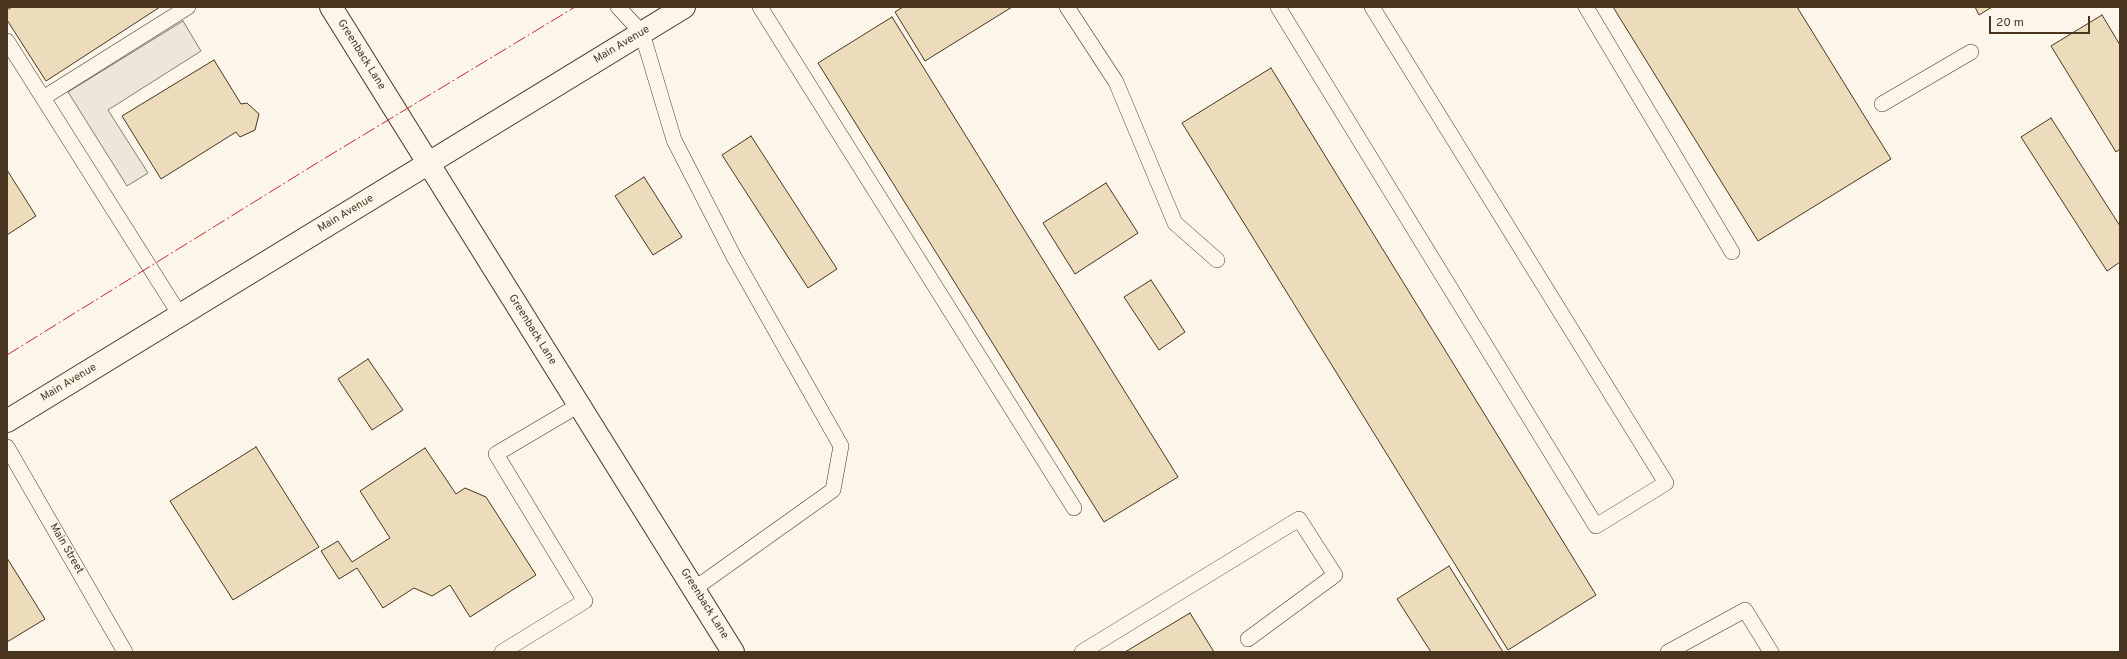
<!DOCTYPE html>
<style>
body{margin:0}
#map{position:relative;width:2127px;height:659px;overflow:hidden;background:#fbf6e9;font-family:Overpass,sans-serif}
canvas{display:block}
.frame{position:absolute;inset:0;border:8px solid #4a3520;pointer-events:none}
.scale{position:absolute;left:1989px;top:16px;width:101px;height:18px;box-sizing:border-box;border:2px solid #4a3520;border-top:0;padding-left:5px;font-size:12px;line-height:14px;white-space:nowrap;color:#4a3520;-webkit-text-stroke:3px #fbf6e9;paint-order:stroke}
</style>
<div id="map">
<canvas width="2127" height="659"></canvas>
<div class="frame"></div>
<div class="scale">20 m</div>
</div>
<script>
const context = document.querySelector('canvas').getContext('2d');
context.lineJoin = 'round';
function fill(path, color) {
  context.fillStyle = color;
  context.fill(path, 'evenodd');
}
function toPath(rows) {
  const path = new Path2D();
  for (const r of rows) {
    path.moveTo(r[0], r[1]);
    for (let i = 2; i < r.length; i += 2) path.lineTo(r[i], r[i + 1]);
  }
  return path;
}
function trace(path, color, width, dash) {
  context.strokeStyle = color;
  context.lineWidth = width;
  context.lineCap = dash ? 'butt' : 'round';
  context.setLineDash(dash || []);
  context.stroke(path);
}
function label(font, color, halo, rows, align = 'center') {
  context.font = font + ' Overpass,sans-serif';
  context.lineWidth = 3;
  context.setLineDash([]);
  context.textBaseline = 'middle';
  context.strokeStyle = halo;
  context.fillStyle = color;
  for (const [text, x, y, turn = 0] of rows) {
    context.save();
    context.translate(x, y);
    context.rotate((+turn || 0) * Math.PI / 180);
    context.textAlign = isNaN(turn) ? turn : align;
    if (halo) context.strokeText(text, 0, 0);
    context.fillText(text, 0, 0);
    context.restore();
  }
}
const parking = toPath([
 [183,21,201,51,108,110,148,173,127,186,68,92,183,21]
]);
const building = toPath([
 [12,7,160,7,46,81,7,20,7,10,12,7],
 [903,7,1012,7,925,61,895,12,903,7],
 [1613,7,1797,7,1891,159,1758,241,1613,7],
 [1975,7,1992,7,1979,15,1975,7],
 [2102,15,2120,45,2120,149,2116,152,2051,46,2102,15],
 [892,17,1178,477,1104,522,818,63,892,17],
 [214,60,241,104,247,103,259,114,255,130,240,137,236,132,161,179,122,116,214,60],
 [1271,68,1596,595,1508,650,1182,123,1271,68],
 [2051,118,2120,226,2120,262,2107,271,2021,137,2051,118],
 [751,136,837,269,808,288,722,155,751,136],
 [7,170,36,216,7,235,7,170],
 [644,177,682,237,653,255,615,196,644,177],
 [1106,183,1138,233,1075,274,1043,223,1106,183],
 [1151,280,1185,332,1159,350,1124,297,1151,280],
 [368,359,403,410,372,430,338,379,368,359],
 [256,447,319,547,233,600,170,501,256,447],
 [425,448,456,494,465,488,486,497,536,575,470,617,450,585,432,596,414,588,383,608,357,568,339,579,321,551,338,541,352,562,390,538,360,491,425,448],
 [7,558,45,619,7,642,7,558],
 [1449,566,1503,652,1431,652,1397,599,1449,566],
 [1190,613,1214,652,1125,652,1190,613]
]);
const lane = toPath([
 [618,7,642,33,674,140,734,257,841,446,833,490,694,589],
 [760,7,1074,508],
 [1067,7,1116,82,1175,223,1217,260],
 [1278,7,1596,526,1666,483,1372,7],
 [1586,7,1732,252],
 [7,41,43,98],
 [1882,104,1971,52],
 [180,315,43,98,188,7],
 [7,447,125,652],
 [502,652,585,601,496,454,579,405],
 [1082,652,1299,519,1335,575,1248,639],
 [1668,652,1745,610,1771,652]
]);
const secondary = toPath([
 [7,421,684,7]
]);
const primary = toPath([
 [331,7,733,652]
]);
const power = toPath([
 [7,355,317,163,575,7]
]);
const streetNames = [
 ["Main Avenue",622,45,-31],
 ["Greenback Lane",361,55,58],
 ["Main Avenue",346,214,-31],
 ["Greenback Lane",532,330,58],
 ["Main Avenue",69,383,-31],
 ["Main Street",66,549,60],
 ["Greenback Lane",704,604,58]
];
fill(parking, '#ede7d9');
trace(parking, '#887966', 1);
fill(building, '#ecdcbc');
trace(building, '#4a3520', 1);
trace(lane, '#4a3520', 16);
trace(secondary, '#4a3520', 24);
trace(primary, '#4a3520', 24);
trace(lane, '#fbf6e9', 15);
trace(secondary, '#fbf6e9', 22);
trace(primary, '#fbf6e9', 22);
trace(power, '#c62828', 1, [14, 3, 2, 3]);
label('11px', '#4a3520', '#fbf6e9', streetNames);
</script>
